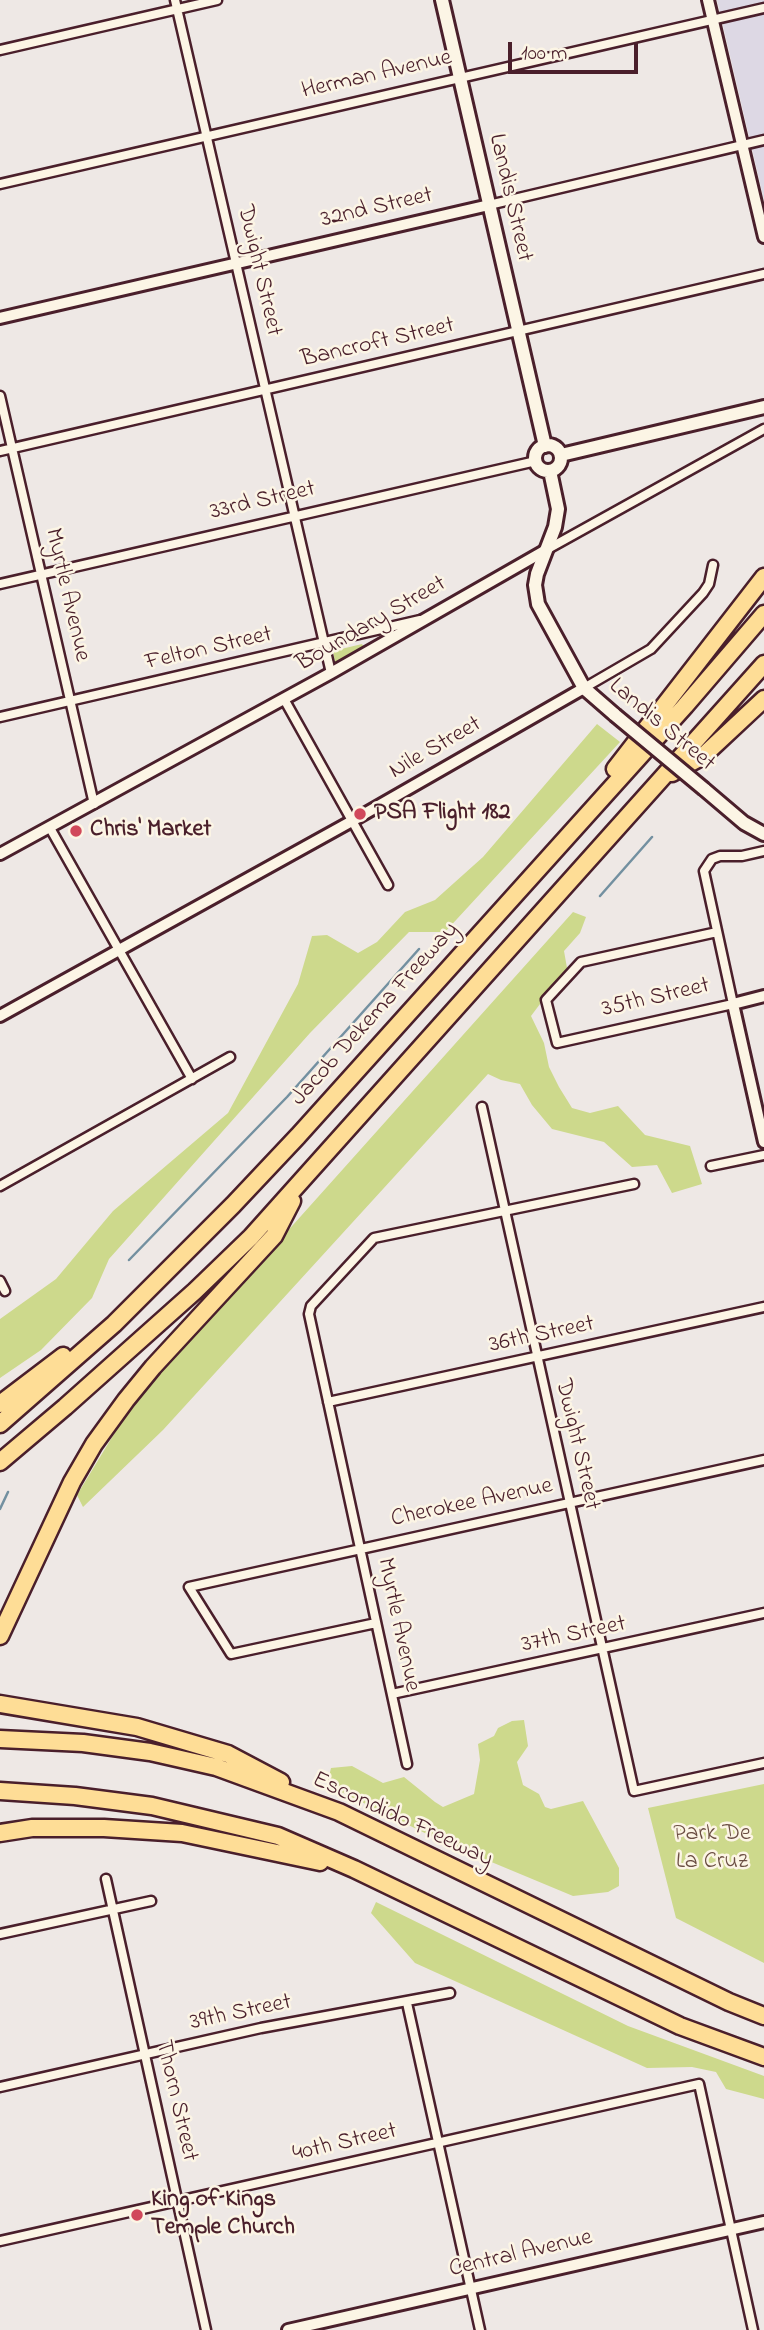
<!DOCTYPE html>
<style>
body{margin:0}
#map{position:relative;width:764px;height:2330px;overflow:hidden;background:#eee8e5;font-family:"Indie Flower",sans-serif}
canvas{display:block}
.scale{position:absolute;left:508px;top:42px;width:130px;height:32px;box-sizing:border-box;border:4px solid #4a1f2b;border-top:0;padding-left:9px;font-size:21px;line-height:24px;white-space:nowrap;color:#4a1f2b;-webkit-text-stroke:5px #fcf5e5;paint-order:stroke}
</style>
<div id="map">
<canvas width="764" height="2330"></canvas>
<div class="scale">100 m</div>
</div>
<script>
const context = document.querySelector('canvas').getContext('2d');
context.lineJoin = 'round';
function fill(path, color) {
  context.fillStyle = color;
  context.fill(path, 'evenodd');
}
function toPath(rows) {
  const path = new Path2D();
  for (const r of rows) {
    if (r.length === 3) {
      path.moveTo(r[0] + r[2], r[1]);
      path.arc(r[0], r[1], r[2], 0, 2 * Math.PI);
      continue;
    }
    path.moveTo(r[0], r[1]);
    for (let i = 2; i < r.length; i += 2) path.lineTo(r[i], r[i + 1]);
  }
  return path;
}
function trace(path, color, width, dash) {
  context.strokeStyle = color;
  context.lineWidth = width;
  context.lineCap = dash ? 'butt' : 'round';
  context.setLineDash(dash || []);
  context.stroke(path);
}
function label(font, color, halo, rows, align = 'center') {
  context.font = font + ' "Indie Flower",sans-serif';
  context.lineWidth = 5;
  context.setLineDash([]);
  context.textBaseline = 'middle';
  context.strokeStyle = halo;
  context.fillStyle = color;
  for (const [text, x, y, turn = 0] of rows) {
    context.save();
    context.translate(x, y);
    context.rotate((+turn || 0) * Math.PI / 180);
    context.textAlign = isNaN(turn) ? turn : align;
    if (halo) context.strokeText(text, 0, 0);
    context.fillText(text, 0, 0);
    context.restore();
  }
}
const built = toPath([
 [717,0,764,0,764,200]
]);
const green = toPath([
 [362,644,365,649,340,663,335,662,333,651],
 [597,724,620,742,445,932,409,932,310,1033,109,1259,92,1298,41,1350,0,1378,0,1319,56,1279,113,1211,228,1113,298,984,312,936,327,935,358,953,377,942,405,912,435,900,483,857],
 [573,912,586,917,580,933,564,951,567,968,531,1016,544,1043,549,1067,559,1087,572,1108,590,1113,618,1106,645,1135,690,1146,702,1184,672,1193,657,1165,632,1167,604,1142,552,1129,532,1105,520,1084,501,1080,488,1074,163,1430,83,1507,77,1495,131,1406],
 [524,1720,528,1746,517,1762,523,1785,539,1794,545,1807,551,1809,583,1801,619,1868,619,1886,608,1892,573,1896,441,1841,327,1785,331,1768,352,1766,383,1783,404,1777,435,1802,443,1807,474,1794,480,1760,478,1744,494,1736,498,1728,512,1721],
 [764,1784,764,1963,676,1918,648,1808],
 [376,1902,628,2026,764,2076,764,2099,726,2089,716,2072,692,2067,647,2068,415,1963,371,1913]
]);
const stream = toPath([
 [600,896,652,837],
 [129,1260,287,1097,419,949],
 [0,1509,8,1492]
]);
const minor = toPath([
 [175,0,331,673],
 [0,50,217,0],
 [0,184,764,8],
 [489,205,764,140],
 [0,396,94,804],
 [0,451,764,274],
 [546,550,764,429],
 [0,584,536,461],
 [584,688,651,649,703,593,709,584,713,565],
 [284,699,388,885],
 [0,717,420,620],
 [50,828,192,1079],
 [717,932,581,962,546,1000,557,1043,733,1004,704,871,712,859,720,856,742,856,764,851],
 [482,1107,634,1791,764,1763],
 [711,1166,764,1155],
 [0,1186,230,1057],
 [0,1281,5,1291],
 [328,1402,764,1307],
 [376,1623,231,1654,189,1587,764,1460],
 [392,1694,764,1613],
 [407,1764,309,1314,311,1306,374,1238,634,1184],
 [106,1879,206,2330],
 [0,1934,151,1901],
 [407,2003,480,2330],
 [0,2087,261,2028,450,1993],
 [0,2241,699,2084,753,2330]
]);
const tertiary = toPath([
 [708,0,764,237],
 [0,318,489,205],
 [0,854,331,673,546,550],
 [764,996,733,1004,764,1142],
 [0,1016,352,821,584,688],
 [288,2330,764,2222]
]);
const secondary = toPath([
 [442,0,545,446],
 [548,458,13],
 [561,455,764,407],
 [550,471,558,509,555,527,537,574,535,585,538,604,584,688,615,715],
 [704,789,744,823,764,834]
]);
const motorway = toPath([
 [615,769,764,577],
 [672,773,703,756,764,699],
 [0,1404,63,1356],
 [0,1424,114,1324,233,1205,298,1136,685,706,764,614],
 [0,1462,65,1407,195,1291,251,1237,764,664],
 [0,1636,72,1482,94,1444,126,1400,153,1367,274,1236,292,1201],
 [0,1704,137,1727,228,1754,281,1782],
 [0,1739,83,1743,150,1752,216,1767,339,1812,729,2002,764,2016],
 [0,1791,75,1796,152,1806,278,1836,354,1869,680,2026,764,2057],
 [0,1833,32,1828,104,1828,182,1833,320,1862]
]);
const secondaryBridge = toPath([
 [615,715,704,789]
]);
const markers = [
 [360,814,7,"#d1495b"],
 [76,831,7,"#d1495b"],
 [137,2215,7,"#d1495b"]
];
const streetNames = [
 ["Herman Avenue",377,76,-13],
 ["Landis Street",509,198,77],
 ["32nd Street",377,209,-13],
 ["Dwight Street",258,271,77],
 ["Bancroft Street",378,344,-13],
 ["33rd Street",263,502,-13],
 ["Myrtle Avenue",66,595,77],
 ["Boundary Street",372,625,-30],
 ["Felton Street",209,650,-13],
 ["Landis Street",661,726,40],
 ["Nile Street",436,749,-30],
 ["35th Street",656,999,-13],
 ["Jacob Dekema Freeway",376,1015,-48],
 ["36th Street",542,1336,-12],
 ["Dwight Street",576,1445,77],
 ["Cherokee Avenue",472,1504,-12],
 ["Myrtle Avenue",397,1625,78],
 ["37th Street",574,1636,-12],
 ["Escondido Freeway",402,1821,25],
 ["39th Street",241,2014,-12],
 ["Thorn Street",175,2101,77],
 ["40th Street",345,2144,-13],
 ["Central Avenue",521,2255,-13]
];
const poiNames = [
 ["PSA Flight 182",374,814],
 ["Chris' Market",90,831],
 ["King of Kings",151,2201],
 ["Temple Church",151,2229]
];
const parkNames = [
 ["Park De",712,1835],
 ["La Cruz",712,1863]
];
fill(built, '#ddd8e4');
fill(green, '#cdd98c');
trace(stream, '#7390a0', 2.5);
trace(minor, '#4a1f2b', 13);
trace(tertiary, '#4a1f2b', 16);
trace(secondary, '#4a1f2b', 18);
trace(motorway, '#4a1f2b', 21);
trace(minor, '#fcf5e5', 8);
trace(tertiary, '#fcf5e5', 10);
trace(secondary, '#fcf5e5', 12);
trace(motorway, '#fedd96', 16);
trace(secondaryBridge, '#4a1f2b', 18, []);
trace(secondaryBridge, '#fcf5e5', 12);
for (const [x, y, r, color] of markers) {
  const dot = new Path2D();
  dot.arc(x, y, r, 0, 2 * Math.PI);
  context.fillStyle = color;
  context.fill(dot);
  trace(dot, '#fcf5e5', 2.5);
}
label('24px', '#4a1f2b', '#fcf5e5', streetNames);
label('bold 24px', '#4a1f2b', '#fcf5e5', poiNames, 'left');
label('24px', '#6b4e43', '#fcf5e5', parkNames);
</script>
